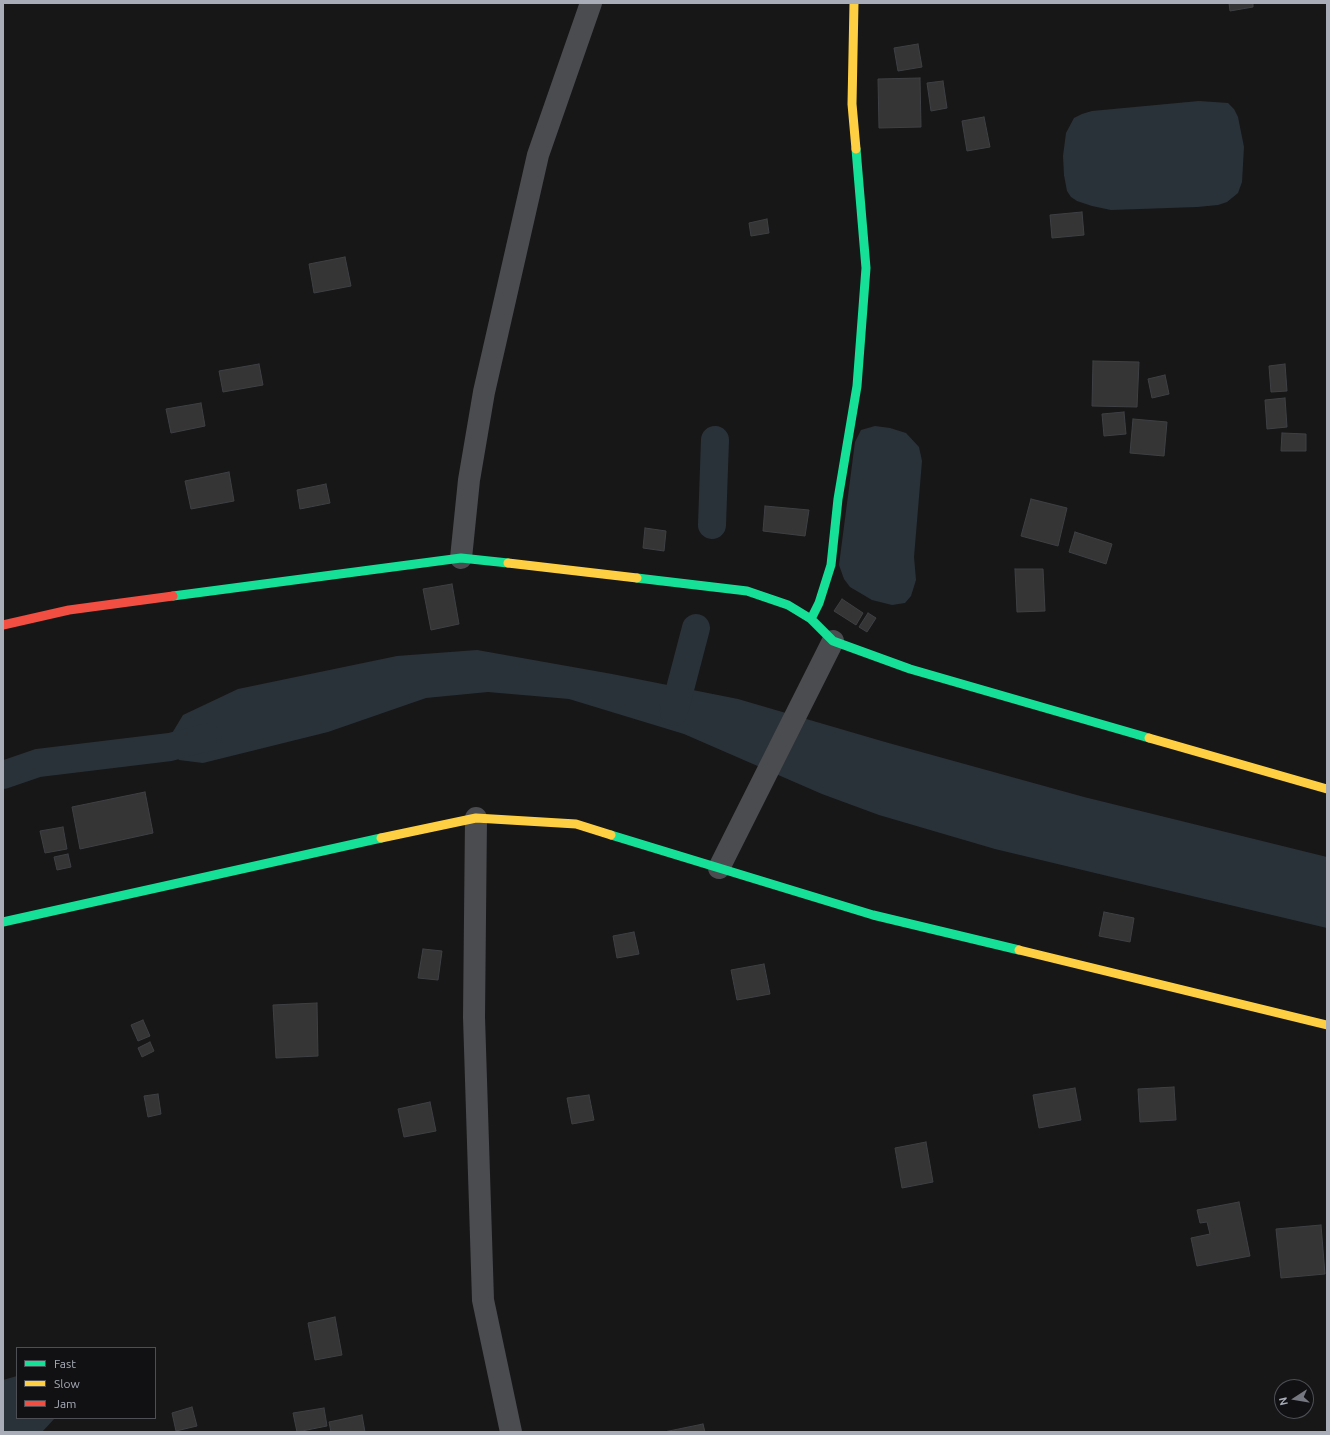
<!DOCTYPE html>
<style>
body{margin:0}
#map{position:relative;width:1330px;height:1435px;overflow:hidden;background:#171717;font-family:Ubuntu,sans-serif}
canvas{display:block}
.frame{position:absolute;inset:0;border:4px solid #a8adb8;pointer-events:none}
.legend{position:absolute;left:16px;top:1347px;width:140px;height:72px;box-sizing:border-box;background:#111113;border:1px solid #4d4f55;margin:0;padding:5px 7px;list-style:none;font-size:12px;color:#a8adb8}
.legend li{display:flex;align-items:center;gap:8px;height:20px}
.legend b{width:20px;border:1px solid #4d4f55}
.north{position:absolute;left:1274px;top:1379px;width:40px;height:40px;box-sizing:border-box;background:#111113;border:1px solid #4d4f55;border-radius:50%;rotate:258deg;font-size:11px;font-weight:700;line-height:16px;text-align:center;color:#a8adb8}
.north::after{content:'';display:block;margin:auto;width:14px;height:18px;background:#757880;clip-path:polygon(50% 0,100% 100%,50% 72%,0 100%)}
</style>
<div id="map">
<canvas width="1330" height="1435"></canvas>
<div class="frame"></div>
<ul class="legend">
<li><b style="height:5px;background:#16e098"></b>Fast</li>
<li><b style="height:5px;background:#ffcf43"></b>Slow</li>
<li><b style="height:5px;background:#f24e42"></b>Jam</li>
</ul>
<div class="north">N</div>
</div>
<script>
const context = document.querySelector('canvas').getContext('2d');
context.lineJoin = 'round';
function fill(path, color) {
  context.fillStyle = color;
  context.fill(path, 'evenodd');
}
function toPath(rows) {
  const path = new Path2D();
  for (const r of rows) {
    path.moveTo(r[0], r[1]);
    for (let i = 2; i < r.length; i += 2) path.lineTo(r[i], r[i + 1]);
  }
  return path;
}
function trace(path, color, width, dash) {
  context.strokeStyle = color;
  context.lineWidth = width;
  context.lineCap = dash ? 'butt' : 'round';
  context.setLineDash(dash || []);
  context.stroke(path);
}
const water = toPath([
 [1199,101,1228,103,1234,109,1238,117,1244,147,1242,182,1238,193,1227,202,1218,205,1197,207,1111,210,1092,206,1077,201,1071,197,1067,191,1064,175,1063,156,1066,133,1074,118,1082,114,1092,111],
 [875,426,890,428,906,433,919,447,922,461,914,557,916,580,911,596,905,603,892,605,872,600,850,587,844,579,839,565,855,442,861,430],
 [477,650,612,674,738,699,885,742,1084,797,1327,857,1327,928,1116,878,995,849,879,815,822,794,684,734,569,699,488,692,426,698,328,732,203,763,179,760,170,747,171,735,183,715,238,689,397,656],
 [17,1376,17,1418,55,1418,42,1432,3,1432,3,1380]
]);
const canal = toPath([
 [712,525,715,440],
 [674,712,696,628],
 [3,775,38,763,170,747,208,737]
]);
const building = toPath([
 [1229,3,1253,3,1253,7,1230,11,1229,3],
 [918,44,922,67,898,71,894,48,918,44],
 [920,78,921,127,879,128,878,79,920,78],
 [943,81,947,108,931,111,927,83,943,81],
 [984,117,990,147,967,151,962,121,984,117],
 [1082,212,1084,235,1052,238,1050,215,1082,212],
 [767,219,769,233,751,236,749,223,767,219],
 [345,257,351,286,314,293,309,264,345,257],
 [1093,361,1139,362,1137,407,1092,406,1093,361],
 [259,364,263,385,223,392,219,371,259,364],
 [1285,364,1287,391,1271,392,1269,366,1285,364],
 [1165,375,1169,394,1152,398,1148,379,1165,375],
 [1285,398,1287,427,1267,429,1265,400,1285,398],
 [201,403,205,426,171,433,166,409,201,403],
 [1124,412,1126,434,1104,436,1102,414,1124,412],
 [1133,419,1167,422,1164,456,1130,453,1133,419],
 [1282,433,1306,434,1306,451,1281,451,1282,433],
 [229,472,234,501,191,509,185,481,229,472],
 [326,484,330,503,300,509,297,490,326,484],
 [1031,499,1067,508,1058,546,1021,536,1031,499],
 [765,506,809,510,805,536,763,531,765,506],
 [645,528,666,531,664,551,643,548,645,528],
 [1075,532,1112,544,1106,564,1069,552,1075,532],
 [1015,569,1043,569,1045,611,1017,612,1015,569],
 [452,584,459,624,431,630,423,589,452,584],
 [842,599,863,613,856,625,834,611,842,599],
 [868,613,876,618,867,632,859,627,868,613],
 [145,792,153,833,80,849,72,807,145,792],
 [63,827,67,849,45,853,40,831,63,827],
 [68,854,71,867,57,870,54,857,68,854],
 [1104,912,1134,918,1130,942,1099,936,1104,912],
 [634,932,639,954,617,958,613,936,634,932],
 [423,949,442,951,438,980,418,978,423,949],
 [764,964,770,994,737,1000,731,970,764,964],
 [317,1003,318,1056,276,1058,273,1005,317,1003],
 [143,1020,150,1036,138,1041,131,1025,143,1020],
 [150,1042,154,1051,142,1057,138,1048,150,1042],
 [1174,1087,1176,1120,1140,1122,1138,1089,1174,1087],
 [1075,1088,1081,1120,1039,1128,1033,1095,1075,1088],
 [158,1094,161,1114,148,1117,144,1096,158,1094],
 [589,1095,594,1120,572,1124,567,1098,589,1095],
 [430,1102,436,1131,404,1137,398,1109,430,1102],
 [926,1142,933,1182,902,1188,895,1148,926,1142],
 [1239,1202,1250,1256,1197,1266,1191,1238,1210,1234,1207,1222,1200,1223,1197,1210,1239,1202],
 [1321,1225,1325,1274,1281,1278,1276,1229,1321,1225],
 [335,1317,342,1355,315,1360,308,1323,335,1317],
 [192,1407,197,1426,176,1431,172,1413,192,1407],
 [324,1408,327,1426,297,1432,293,1413,324,1408],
 [362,1415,365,1432,331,1432,329,1422,362,1415],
 [703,1424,705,1432,664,1432,703,1424]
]);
const street = toPath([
 [461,558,469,480,484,392,538,155,591,3],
 [476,818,474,1017,483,1300,511,1432],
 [719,868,833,641]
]);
const fast = toPath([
 [637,578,747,591,788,605,811,619,833,641,910,669,1149,738],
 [173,596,461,558,508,563],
 [811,619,819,603,831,565,838,499,857,386,866,268,856,149],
 [611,835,873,915,1019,950],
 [3,922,381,838]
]);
const slow = toPath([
 [854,3,852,104,856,149],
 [508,563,637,578],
 [1149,738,1327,789],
 [381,838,476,818,576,824,611,835],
 [1019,950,1327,1025]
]);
const jam = toPath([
 [3,625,69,610,173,596]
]);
fill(water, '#2a3239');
trace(canal, '#2a3239', 28);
fill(building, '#353536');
trace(building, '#3f4043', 1);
trace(street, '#4b4c50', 22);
trace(fast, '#16e098', 9);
trace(slow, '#ffcf43', 9);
trace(jam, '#f24e42', 9);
</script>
